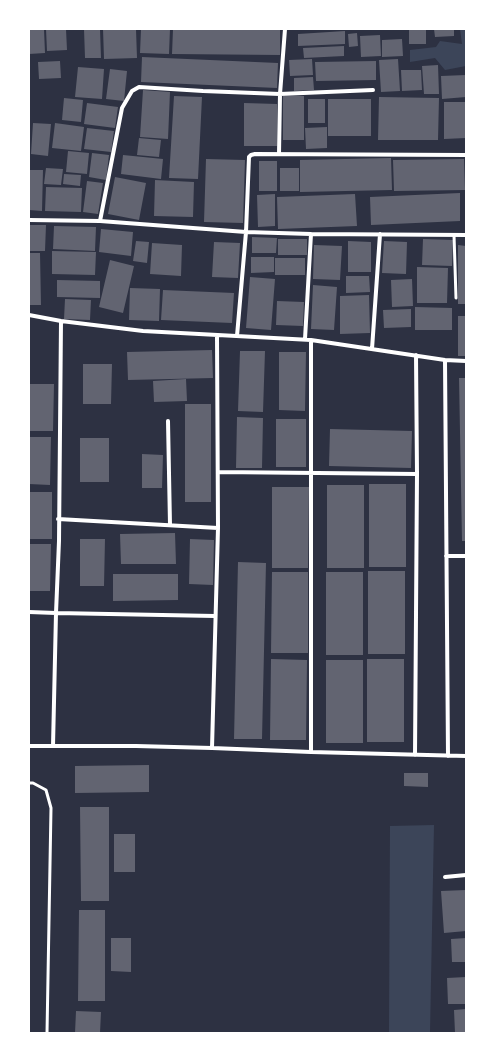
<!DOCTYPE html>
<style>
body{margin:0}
#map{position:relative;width:495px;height:1062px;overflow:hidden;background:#2d3142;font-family:Lato,sans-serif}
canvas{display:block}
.frame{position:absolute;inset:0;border:30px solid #fff;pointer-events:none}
</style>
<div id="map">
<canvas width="495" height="1062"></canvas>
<div class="frame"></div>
</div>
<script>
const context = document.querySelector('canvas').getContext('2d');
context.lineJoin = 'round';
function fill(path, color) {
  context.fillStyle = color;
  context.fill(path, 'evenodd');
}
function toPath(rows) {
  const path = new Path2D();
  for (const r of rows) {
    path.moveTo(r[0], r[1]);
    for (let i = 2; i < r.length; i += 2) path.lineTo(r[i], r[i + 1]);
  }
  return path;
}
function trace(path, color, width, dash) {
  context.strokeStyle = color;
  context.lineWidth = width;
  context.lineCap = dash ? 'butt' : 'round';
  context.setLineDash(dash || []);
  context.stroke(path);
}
const green = toPath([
 [460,29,466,29,466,66,445,70,435,58,410,62,410,50,436,47,440,41,462,44],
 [434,825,430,1033,389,1033,390,826]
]);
const building = toPath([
 [29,29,44,29,45,53,29,54],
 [46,29,66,29,67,50,47,51],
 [84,29,100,29,101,58,85,58],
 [103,29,136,29,137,58,104,59],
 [141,29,170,29,169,54,140,53],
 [173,29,280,30,280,55,172,54],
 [409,29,426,29,426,44,409,44],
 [434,29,454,29,454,36,435,37],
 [345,31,345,44,298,46,298,34],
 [357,33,358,46,349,47,348,34],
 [380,35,381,56,361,57,360,36],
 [402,39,403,56,382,57,382,40],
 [344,46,344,56,304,58,303,48],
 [142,57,278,63,277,88,141,82],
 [312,59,313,75,290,76,289,60],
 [398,59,400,91,381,92,379,60],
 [60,61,61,78,39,79,38,62],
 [376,61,376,80,316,81,315,62],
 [438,65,439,94,424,94,422,66],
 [78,67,104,69,102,99,75,97],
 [110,69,127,71,124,101,106,99],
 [401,70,421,70,422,90,402,91],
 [466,75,466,97,442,99,441,76],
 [313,77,314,90,294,91,294,78],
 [143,90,170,92,168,139,140,137],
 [174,96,202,97,198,179,169,178],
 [283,96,304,96,304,140,283,140],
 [379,97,439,98,438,140,378,140],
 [64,98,83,100,81,122,62,120],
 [308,99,325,99,325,123,308,123],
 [328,99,371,99,371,136,328,136],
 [444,102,466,102,466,138,444,139],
 [87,103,118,107,115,128,84,124],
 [244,103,277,104,277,146,244,146],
 [33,123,51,124,48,156,31,154],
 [55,123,84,127,81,151,52,148],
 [327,127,327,148,306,149,305,128],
 [87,128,114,131,111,152,84,149],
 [139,138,161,140,159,157,137,155],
 [68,151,89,153,87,174,66,172],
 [92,153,109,155,106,180,89,177],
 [123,155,163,159,161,179,121,174],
 [391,158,392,190,300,192,300,160],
 [206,159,245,160,243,223,204,222],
 [464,159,465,190,394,191,393,160],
 [259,161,277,161,277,191,259,191],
 [46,168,63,169,61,185,44,184],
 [280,168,299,168,299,191,280,191],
 [30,170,43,170,42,211,29,210],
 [64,174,81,175,80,186,63,184],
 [115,177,146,183,139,220,108,214],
 [155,180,194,182,193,217,154,216],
 [87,181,103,183,98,214,83,212],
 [46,187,82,188,81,212,45,211],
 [460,193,460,221,371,225,370,197],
 [275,194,275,226,258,227,257,195],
 [355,194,357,226,278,229,277,197],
 [29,225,46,225,45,251,29,251],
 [54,226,96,227,95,251,53,249],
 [101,229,133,232,131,256,99,252],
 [252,237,277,238,276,253,252,253],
 [278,239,307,239,307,255,278,255],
 [423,239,453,240,452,266,422,265],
 [136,241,149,242,147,263,133,261],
 [348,241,371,242,371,272,348,272],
 [384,241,407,242,406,274,382,273],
 [214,242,240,243,238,278,212,277],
 [152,243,182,245,181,276,150,274],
 [314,245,342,246,340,280,313,279],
 [458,245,466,246,466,304,458,304],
 [52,251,96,252,95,275,52,274],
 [29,253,40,253,41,305,29,305],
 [251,257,274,257,274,272,251,273],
 [275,258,305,258,305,275,275,275],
 [110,260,134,266,123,313,99,307],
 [417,267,448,268,447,303,417,303],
 [346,276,369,276,370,292,346,293],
 [250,277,275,279,271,330,246,328],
 [412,279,413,306,392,307,391,280],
 [57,280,100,281,100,298,57,297],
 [313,285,337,287,334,330,311,329],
 [130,288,160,289,159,321,129,320],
 [163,290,234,293,232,323,161,320],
 [369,295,370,333,340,334,340,296],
 [65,299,91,300,90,320,64,319],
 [277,301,304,302,303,326,276,325],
 [415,307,452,308,452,330,415,330],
 [411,309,411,327,384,328,383,310],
 [458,316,466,316,466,356,458,356],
 [212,350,213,378,128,380,127,352],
 [240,351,265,351,263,412,238,411],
 [279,352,306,352,305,411,279,410],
 [83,364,112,364,111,404,83,404],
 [459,378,466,378,466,541,462,541],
 [186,379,187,401,154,402,153,381],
 [30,384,54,384,53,431,29,431],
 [185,404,211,404,211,502,185,502],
 [237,417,263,418,262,468,236,468],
 [276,419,306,419,306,467,276,467],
 [330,429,412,431,411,468,329,466],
 [29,437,51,437,50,485,29,484],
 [80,438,109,438,109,482,80,482],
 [142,454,163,455,162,488,142,488],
 [369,484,406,484,406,567,369,567],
 [327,485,364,485,364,568,327,568],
 [272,487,309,487,308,568,272,568],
 [29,492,52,492,52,539,29,539],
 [175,533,176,564,121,564,120,534],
 [80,539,105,539,104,586,80,586],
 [190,539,214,540,213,585,189,584],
 [29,544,51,544,50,591,29,591],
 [238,562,266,563,262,739,234,739],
 [368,571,405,571,405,654,368,654],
 [272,572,308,572,308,653,271,653],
 [326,572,363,572,363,655,326,655],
 [113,574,178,574,178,600,113,601],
 [271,659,307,660,306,740,270,740],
 [367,659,404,659,404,742,367,742],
 [326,660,363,660,363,743,326,743],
 [149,765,149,792,75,793,75,766],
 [404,773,428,773,428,787,404,786],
 [80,807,109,807,109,901,81,901],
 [114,834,135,834,135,872,114,872],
 [466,890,466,931,444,933,441,891],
 [79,910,105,910,105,1001,78,1001],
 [111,938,131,938,131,972,111,971],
 [466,938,466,962,452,962,451,939],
 [466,977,466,1004,448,1004,447,978],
 [466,1009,466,1033,455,1033,454,1010],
 [76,1011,101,1012,100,1033,75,1033]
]);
const service = toPath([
 [454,235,456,298],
 [29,783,33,783,46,790,51,808,47,1033]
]);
const minor = toPath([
 [279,154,280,94,285,29],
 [29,220,100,221,246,232,311,234,466,235],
 [100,221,122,108,132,91,139,87,203,91,280,94,373,90],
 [29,315,61,321,143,331,311,340,445,360,466,361],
 [61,321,59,541,56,613,215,616],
 [237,336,246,232,249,157,251,155,255,154,466,155],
 [305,339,311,234],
 [372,349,380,234],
 [445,360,448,756],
 [168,421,170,525],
 [218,472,417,474],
 [58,519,218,528],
 [446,556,466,556],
 [29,612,56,613,53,746],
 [29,746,136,746,212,748,311,752,466,756],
 [212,748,218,528,217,335],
 [311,752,311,340],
 [415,755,417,474,416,355],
 [445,877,466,875]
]);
fill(green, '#3c4559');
fill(building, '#626471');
trace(service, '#fff', 3);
trace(minor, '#fff', 4);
</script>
